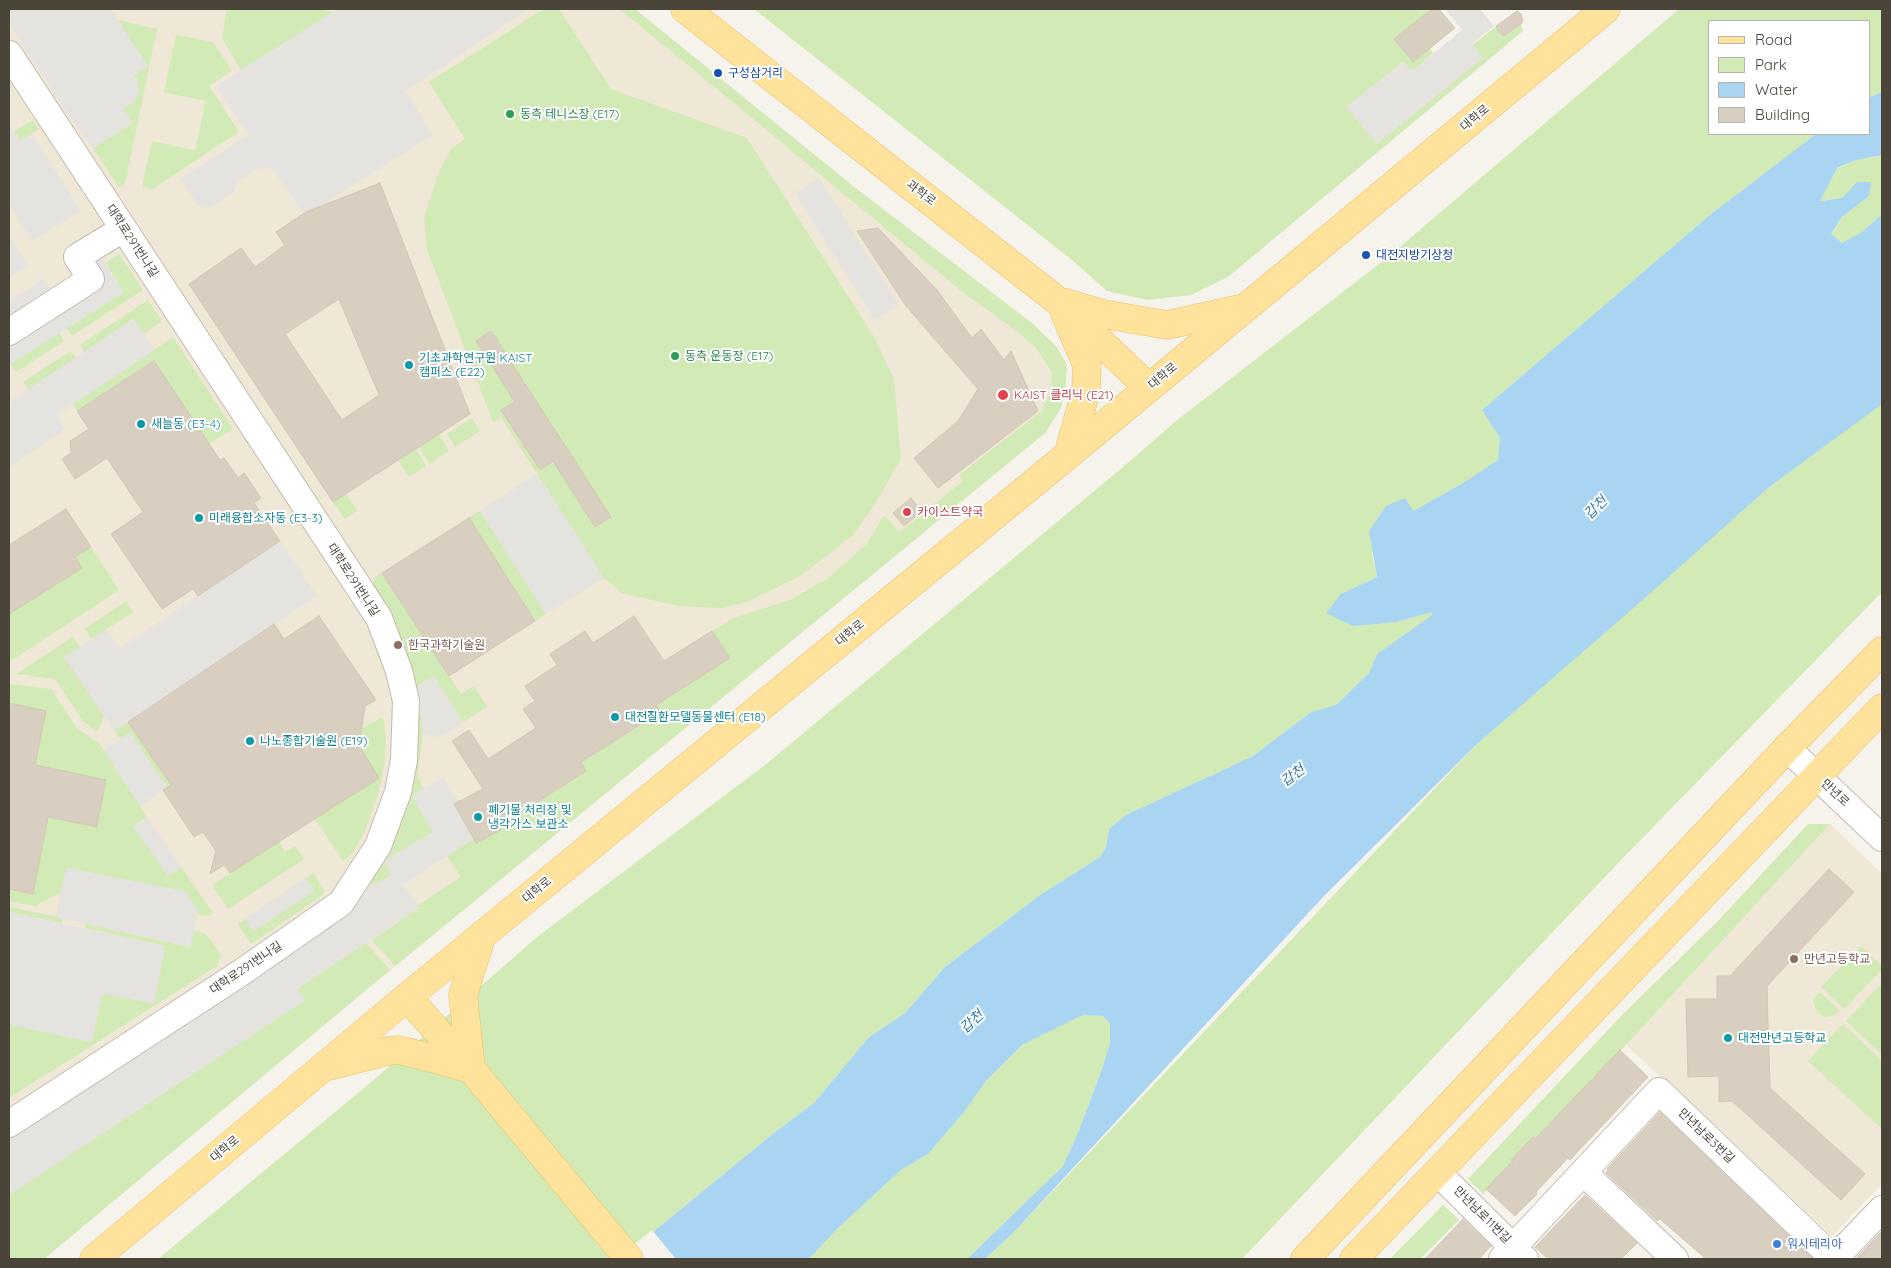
<!DOCTYPE html>
<meta charset="utf-8">
<style>
body{margin:0}
#map{position:relative;width:1891px;height:1268px;overflow:hidden;background:#f6f3ec;font-family:Quicksand,sans-serif}
canvas{display:block}
.frame{position:absolute;inset:0;border:10px solid #4b4439;pointer-events:none}
.legend{position:absolute;left:1708px;top:20px;width:162px;height:115px;box-sizing:border-box;background:#fff;border:1px solid #b7b4b0;margin:0;padding:6px 9px;list-style:none;font-size:15px;color:#4b4439}
.legend li{display:flex;align-items:center;gap:10px;height:25px}
.legend b{width:25px;border:1px solid #b7b4b0}
</style>
<div id="map">
<canvas width="1891" height="1268"></canvas>
<div class="frame"></div>
<ul class="legend">
<li><b style="height:6px;background:#ffe39c"></b>Road</li>
<li><b style="height:14px;background:#d2eab5"></b>Park</li>
<li><b style="height:14px;background:#a9d4f2"></b>Water</li>
<li><b style="height:14px;background:#d8cfc1"></b>Building</li>
</ul>
</div>
<script>
const context = document.querySelector('canvas').getContext('2d');
context.lineJoin = 'round';
function fill(path, color) {
  context.fillStyle = color;
  context.fill(path, 'evenodd');
}
function toPath(rows) {
  const path = new Path2D();
  for (const r of rows) {
    path.moveTo(r[0], r[1]);
    for (let i = 2; i < r.length; i += 2) path.lineTo(r[i], r[i + 1]);
  }
  return path;
}
function trace(path, color, width, dash) {
  context.strokeStyle = color;
  context.lineWidth = width;
  context.lineCap = dash ? 'butt' : 'round';
  context.setLineDash(dash || []);
  context.stroke(path);
}
function label(font, color, halo, rows, align = 'center') {
  context.font = font + ' Quicksand,"Noto Sans KR",sans-serif';
  context.lineWidth = 4;
  context.setLineDash([]);
  context.textBaseline = 'middle';
  context.strokeStyle = halo;
  context.fillStyle = color;
  for (const [text, x, y, turn = 0] of rows) {
    context.save();
    context.translate(x, y);
    context.rotate((+turn || 0) * Math.PI / 180);
    context.textAlign = isNaN(turn) ? turn : align;
    if (halo) context.strokeText(text, 0, 0);
    context.fillText(text, 0, 0);
    context.restore();
  }
}
const education = toPath([
 [9,9,635,9,853,186,1033,324,1056,346,1067,365,1065,391,1061,408,1045,433,347,1006,44,1259,9,1259],
 [1830,824,1882,874,1882,1184,1832,1236,1626,1045]
]);
const green = toPath([
 [227,9,317,9,333,12,241,70,222,38],
 [544,9,559,9,611,89,747,138,874,337,894,379,901,458,877,501,853,535,830,553,802,575,749,601,723,608,678,606,622,593,604,578,501,417,493,422,427,250,424,217,439,172,451,149,465,139,429,82],
 [620,9,635,9,853,186,1033,324,1056,346,1067,365,1065,391,1061,408,1045,433,395,966,372,940,419,908,417,906,461,877,447,856,473,839,476,843,501,830,503,823,586,771,581,762,660,712,656,705,729,658,712,631,734,618,790,600,827,579,867,544,884,515,899,532,963,481,959,475,1042,411,1051,391,1052,372,1036,348,1013,328,966,295],
 [754,9,1432,9,1394,39,1413,62,1430,48,1433,53,1412,72,1403,62,1347,107,1483,58,1472,45,1498,25,1497,29,1502,35,1509,33,1521,24,1523,31,1228,277,1191,295,1148,300,1107,291,1072,260],
 [1679,9,1882,9,1882,92,1870,97,1870,21,1710,21,1710,134,1816,134,1711,214,1482,410,1500,438,1499,460,1463,483,1413,511,1372,553,1377,577,1341,594,1397,622,1432,612,1431,617,1377,654,1369,673,1336,705,1311,712,1253,756,1126,815,1109,829,1106,848,1100,857,1040,895,945,967,905,1013,868,1038,814,1103,775,1132,620,1259,158,1259,376,1078,537,937,765,765,1122,468,1176,421,1388,257],
 [118,20,157,29,125,184,119,187,93,148,133,123,123,108,134,102,137,80,134,75,147,66],
 [176,35,213,42,232,71,209,86,239,132,152,189,142,187,152,141,195,150,206,101,164,92],
 [33,120,39,129,20,141,14,131],
 [1882,155,1882,214,1862,232,1842,243,1831,235,1842,217,1869,196,1857,183,1842,198,1819,201,1824,189,1836,169,1856,160],
 [119,254,143,290,72,336,67,328,124,292,106,263],
 [148,300,162,321,143,334,133,319,84,352,80,345],
 [59,333,64,341,16,372,11,364],
 [173,337,233,429,209,444,154,361,77,411,73,404],
 [71,351,76,358,28,389,23,382],
 [1882,403,1882,592,1622,859,1242,1259,985,1259,1014,1232,1477,744,1768,488],
 [472,418,480,431,455,447,447,434],
 [439,434,449,451,430,464,419,447],
 [416,449,426,466,409,477,398,460],
 [346,494,357,510,345,519,333,502],
 [480,511,546,614,535,621,469,518],
 [91,547,119,590,9,662,9,614,82,568,75,557],
 [382,573,461,694,474,686,487,707,463,722,434,676,416,687,373,586,375,577],
 [126,601,133,612,91,639,85,629],
 [73,637,80,647,65,657,104,716,98,732,83,721,55,679,16,674],
 [9,684,51,689,76,727,101,745,147,817,133,826,168,875,181,867,213,913,209,916,197,915,198,911,67,868,61,892,35,906,9,901,9,889,33,893,44,836,41,816,97,827,106,780,35,765,14,710,9,702],
 [418,714,421,714,423,734,417,775,424,789,412,796,433,832,384,861,392,875,368,887,366,884,383,858,400,826,413,774],
 [383,717,386,737,384,767,379,791,365,831,352,854,343,861,315,819,379,778,359,746,362,728],
 [128,722,171,785,167,787,130,733,120,739,114,731],
 [1808,824,1830,824,1626,1045,1483,1194,1468,1179,1622,1015,1717,922],
 [279,842,285,852,295,846,304,859,228,909,212,885],
 [313,873,325,891,320,897,251,944,238,924,245,919,254,931,314,891,306,878],
 [9,907,63,918,62,923,9,912],
 [86,923,190,947,194,930,206,934,221,955,217,966,9,1098,9,1024,92,1042,102,993,154,1003,165,946,85,928],
 [366,943,390,970,44,1259,9,1259,9,1195,304,1001,297,989],
 [1861,946,1882,966,1882,969,1844,1009,1821,987],
 [1880,985,1882,987,1882,1055,1846,1021],
 [1820,992,1840,1011,1832,1016,1824,1017,1818,1013,1813,1002,1814,998],
 [1083,1015,1103,1016,1110,1023,1110,1043,1102,1069,1078,1133,1063,1166,967,1259,809,1259,837,1229,901,1170,928,1154,964,1112,986,1081,1022,1045],
 [1843,1024,1882,1061,1882,1129,1808,1061],
 [1443,1205,1459,1220,1420,1259,1390,1259]
]);
const parking = toPath([
 [9,9,110,9,148,66,134,75,139,89,138,96,134,102,123,108,133,123,93,148,70,117,9,23],
 [338,9,528,9,406,91,432,135,305,216,273,169,261,167,237,182,234,192,212,206,198,206,181,178,249,135,216,86],
 [1445,9,1480,9,1494,26,1472,44,1483,58,1377,144,1346,107,1403,62,1412,71,1462,30],
 [9,124,20,141,32,134,81,211,32,241,9,204],
 [819,178,899,305,875,320,795,193],
 [9,236,28,265,9,278],
 [101,256,124,292,9,365,9,301,43,279,50,289],
 [134,319,155,350,57,415,65,429,9,467,9,402],
 [537,474,604,578,546,614,480,511],
 [280,541,317,596,114,731,64,657,106,629,120,648],
 [433,676,463,722,440,737,423,734,421,714,416,687],
 [130,733,167,787,140,806,104,750],
 [443,778,458,803,454,805,473,839,403,885,419,908,297,988,305,1000,9,1195,9,1141,342,918,368,887,392,876,384,861,433,832,412,796],
 [147,817,181,867,168,876,133,826],
 [66,868,185,891,198,911,190,947,56,917],
 [306,878,314,891,253,931,245,919],
 [9,912,165,946,154,1003,102,994,92,1042,9,1024]
]);
const water = toPath([
 [1882,92,1882,155,1856,160,1837,168,1820,201,1842,198,1857,182,1871,182,1869,196,1842,217,1831,234,1842,243,1862,232,1882,214,1882,404,1768,488,1646,597,1477,744,1323,897,1014,1232,985,1259,967,1259,1063,1166,1078,1133,1102,1069,1110,1043,1110,1023,1103,1016,1083,1015,1022,1045,986,1081,964,1112,928,1154,901,1170,837,1229,809,1259,620,1259,775,1132,814,1103,868,1038,905,1013,945,967,1040,895,1100,857,1106,847,1109,829,1126,815,1253,756,1311,712,1336,705,1369,673,1377,654,1431,616,1432,612,1397,622,1353,626,1326,613,1341,594,1377,577,1369,531,1386,506,1405,498,1413,511,1463,483,1498,460,1500,438,1482,410,1711,214,1816,134,1870,134,1870,97]
]);
const pier = toPath([
 [652,1230,676,1259,617,1259,618,1257]
]);
const building = toPath([
 [1432,9,1439,9,1455,28,1413,62,1394,39,1432,9],
 [1517,11,1521,14,1523,21,1521,24,1504,36,1499,32,1496,26,1517,11],
 [380,183,470,414,333,502,189,284,241,248,255,267,285,245,276,232,306,212,380,183],
 [339,299,379,395,342,420,285,334,339,299],
 [878,228,937,290,972,338,981,329,1004,360,1011,351,1038,411,938,488,914,458,958,421,978,389,906,306,857,231,878,228],
 [491,331,611,517,595,527,553,461,540,470,501,410,515,402,476,341,491,331],
 [154,361,220,460,224,458,238,478,244,473,261,498,254,503,280,541,198,596,193,589,162,609,111,534,143,512,107,458,75,479,62,459,71,453,70,441,89,429,77,411,154,361],
 [911,498,922,511,904,526,893,513,911,498],
 [66,509,91,547,75,557,82,568,9,614,9,545,66,509],
 [469,518,535,621,449,676,382,573,469,518],
 [319,616,376,700,365,706,359,746,379,778,230,873,224,865,210,874,216,851,203,832,194,837,163,790,171,785,128,722,274,624,284,639,319,616],
 [634,616,664,661,712,631,730,658,656,705,660,712,581,762,586,771,499,826,501,830,476,843,454,804,483,789,452,741,469,730,488,759,536,728,523,709,535,701,525,686,557,665,550,654,585,631,593,643,634,616],
 [9,703,46,711,35,765,106,780,97,827,48,817,33,894,9,889,9,703],
 [1829,869,1854,892,1767,986,1770,1088,1865,1174,1841,1200,1732,1101,1719,1102,1719,1076,1688,1077,1686,999,1717,999,1717,976,1730,976,1829,869],
 [1620,1050,1648,1077,1570,1160,1568,1158,1536,1192,1537,1194,1515,1216,1486,1189,1513,1161,1511,1160,1533,1137,1535,1139,1620,1050],
 [1660,1112,1813,1259,1706,1259,1660,1219,1657,1221,1606,1173,1608,1170,1607,1169,1660,1112],
 [1585,1195,1637,1243,1621,1259,1548,1259,1535,1247,1585,1195],
 [1463,1219,1491,1246,1479,1259,1425,1259,1463,1219],
 [1882,1231,1882,1259,1855,1259,1882,1231]
]);
const minor = toPath([
 [9,54,379,618,399,671,406,701,404,760,398,792,378,846,341,903,242,972,9,1124],
 [9,332,91,279,77,257,123,229],
 [1787,748,1882,838],
 [1437,1172,1525,1259],
 [1583,1172,1675,1259],
 [1502,1259,1659,1091,1834,1259],
 [1834,1259,1882,1209]
]);
const major = toPath([
 [685,9,1059,302,1149,388],
 [1062,302,1103,314,1167,325,1240,309],
 [1065,314,1087,365,1086,391,1068,455],
 [407,997,471,1069,629,1259],
 [329,1066,388,1051,399,1050,432,1058,471,1069],
 [471,1069,463,995,482,935],
 [94,1259,407,997,1068,455,1606,9],
 [1305,1259,1787,748,1882,651],
 [1354,1259,1882,708]
]);
const markers = [
 [718,73,5,"#1a4fb4"],
 [510,114,5,"#2e9e5b"],
 [1366,255,5,"#1a4fb4"],
 [675,356,5,"#2e9e5b"],
 [409,365,5,"#0f9aa8"],
 [1003,395,6,"#e0444e"],
 [141,424,5,"#0f9aa8"],
 [907,512,5,"#e0444e"],
 [199,518,5,"#0f9aa8"],
 [398,645,5,"#8d6e63"],
 [615,717,5,"#0f9aa8"],
 [250,741,5,"#0f9aa8"],
 [478,817,5,"#0f9aa8"],
 [1794,959,5,"#8d6e63"],
 [1728,1038,5,"#0f9aa8"],
 [1777,1244,5,"#3f7fe0"]
];
const transitNames = [
 ["구성삼거리",728,73],
 ["대전지방기상청",1376,255]
];
const leisureNames = [
 ["동측 테니스장 (E17)",520,114],
 ["동측 운동장 (E17)",685,356]
];
const streetNames = [
 ["대학로",1475,118,-40],
 ["과학로",921,193,38],
 ["대학로291번나길",132,241,57],
 ["대학로",1163,376,-40],
 ["대학로291번나길",353,580,57],
 ["대학로",850,633,-39],
 ["만년로",1835,793,43],
 ["대학로",537,890,-39],
 ["대학로291번나길",246,968,-34],
 ["만년남로3번길",1706,1136,44],
 ["대학로",225,1149,-40],
 ["만년남로11번길",1482,1215,45]
];
const cultureNames = [
 ["기초과학연구원 KAIST",419,358],
 ["캠퍼스 (E22)",419,372],
 ["새늘동 (E3-4)",151,424],
 ["미래융합소자동 (E3-3)",209,518],
 ["대전질환모델동물센터 (E18)",625,717],
 ["나노종합기술원 (E19)",260,741],
 ["폐기물 처리장 및",488,810],
 ["냉각가스 보관소",488,824],
 ["대전만년고등학교",1738,1038]
];
const healthNames = [
 ["KAIST 클리닉 (E21)",1014,395],
 ["카이스트약국",917,512]
];
const educationNames = [
 ["한국과학기술원",408,645],
 ["만년고등학교",1804,959]
];
const shopNames = [
 ["워시테리아",1787,1244]
];
const waterNames = [
 ["갑천",1596,508,-45],
 ["갑천",1293,776,-37],
 ["갑천",972,1022,-42]
];
fill(education, '#efe8d6');
fill(green, '#d2eab5');
fill(parking, '#e5e3e0');
fill(water, '#a9d4f2');
fill(pier, '#f6f3ec');
fill(building, '#d8cfc1');
trace(building, '#d3c7b4', 1);
trace(minor, '#c2bbae', 28);
trace(major, '#e6c16a', 29);
trace(minor, '#fff', 26);
trace(major, '#ffe39c', 28);
for (const [x, y, r, color] of markers) {
  const dot = new Path2D();
  dot.arc(x, y, r, 0, 2 * Math.PI);
  context.fillStyle = color;
  context.fill(dot);
  trace(dot, '#fff', 2);
}
label('12px', '#164399', '#fff', transitNames, 'left');
label('12px', '#27864d', '#fff', leisureNames, 'left');
label('12px', '#4b4439', '#fff', streetNames);
label('12px', '#0d838f', '#fff', cultureNames, 'left');
label('12px', '#be3a42', '#fff', healthNames, 'left');
label('12px', '#785e54', '#fff', educationNames, 'left');
label('12px', '#366cbe', '#fff', shopNames, 'left');
label('italic 14px', '#2e7ab2', '#fff', waterNames);
</script>
